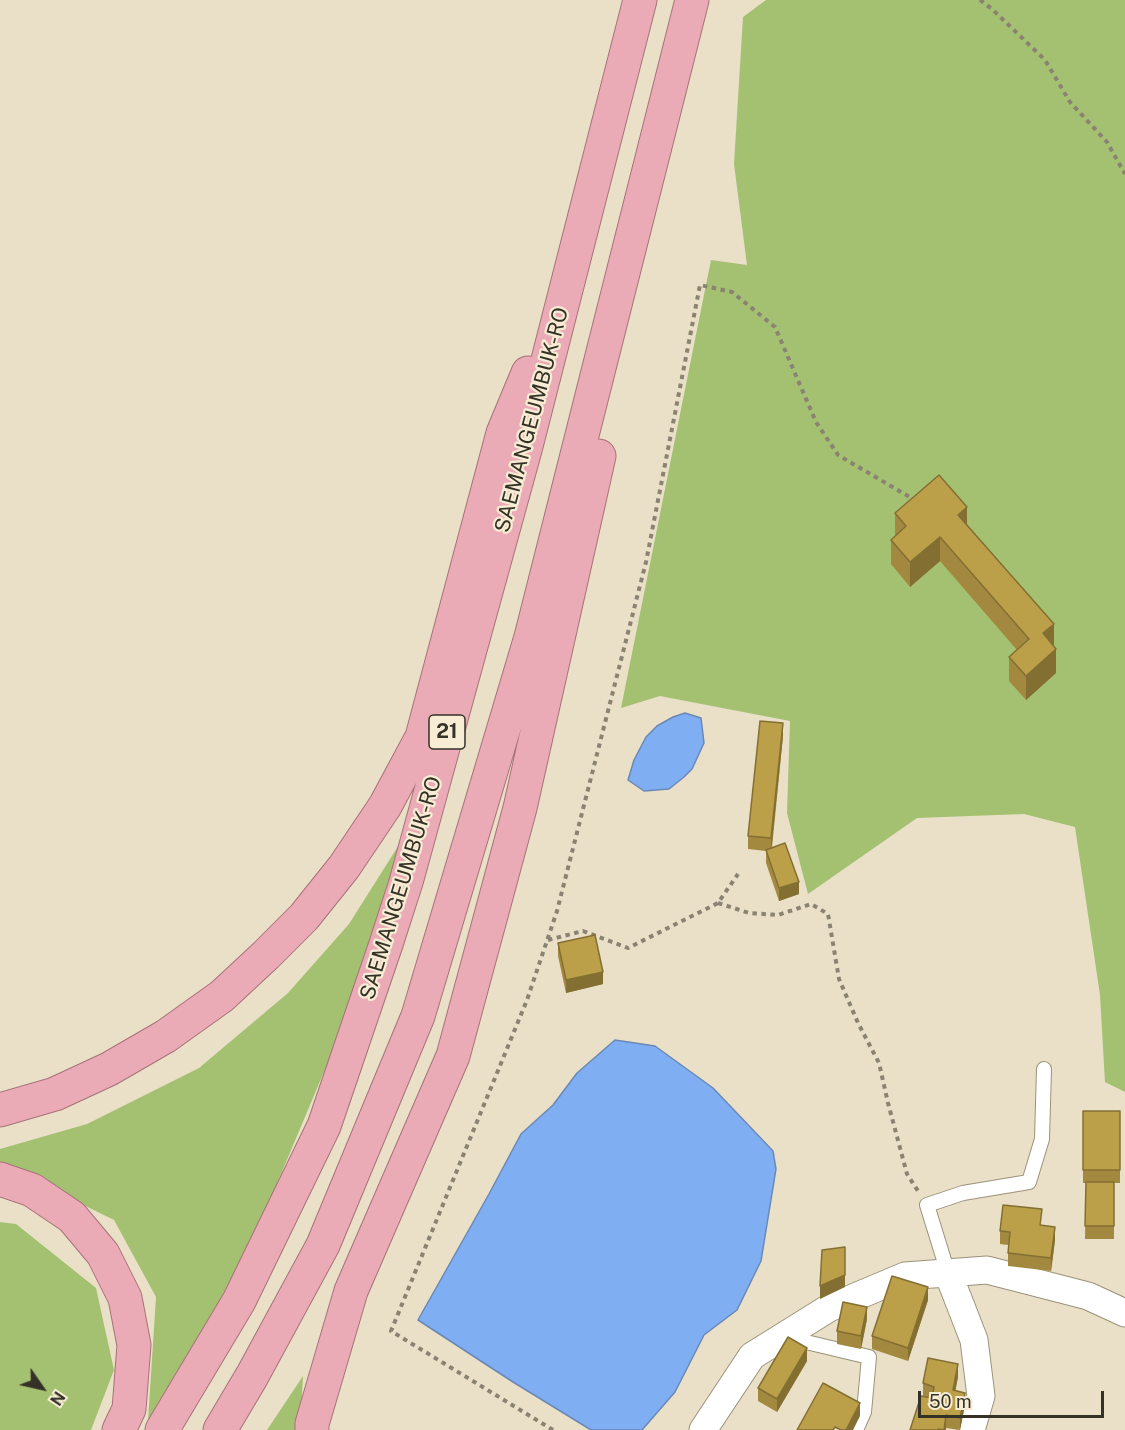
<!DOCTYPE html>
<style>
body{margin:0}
#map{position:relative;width:1125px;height:1430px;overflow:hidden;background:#e9e0c7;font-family:"Public Sans",sans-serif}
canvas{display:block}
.north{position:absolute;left:12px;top:1358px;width:60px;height:60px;-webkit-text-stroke:4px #f7edd4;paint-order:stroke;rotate:124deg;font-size:16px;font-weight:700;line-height:24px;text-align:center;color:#353127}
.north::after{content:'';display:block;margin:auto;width:21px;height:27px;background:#353127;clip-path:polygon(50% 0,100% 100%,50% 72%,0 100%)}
.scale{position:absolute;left:918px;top:1391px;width:186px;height:27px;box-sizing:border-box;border:3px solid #353127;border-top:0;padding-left:8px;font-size:18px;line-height:21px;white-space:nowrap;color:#353127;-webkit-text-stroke:4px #f7edd4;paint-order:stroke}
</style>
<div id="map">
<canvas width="1125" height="1430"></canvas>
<div class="north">N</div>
<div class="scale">50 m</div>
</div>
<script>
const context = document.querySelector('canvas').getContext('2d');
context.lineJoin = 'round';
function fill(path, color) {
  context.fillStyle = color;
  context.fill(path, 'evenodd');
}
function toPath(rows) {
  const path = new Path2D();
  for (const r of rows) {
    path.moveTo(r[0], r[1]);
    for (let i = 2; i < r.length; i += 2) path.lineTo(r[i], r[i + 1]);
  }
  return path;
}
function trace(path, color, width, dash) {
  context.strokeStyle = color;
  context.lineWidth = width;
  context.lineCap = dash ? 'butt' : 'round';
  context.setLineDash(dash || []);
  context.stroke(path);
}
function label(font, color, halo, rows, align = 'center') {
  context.font = font + ' "Public Sans",sans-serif';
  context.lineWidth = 4.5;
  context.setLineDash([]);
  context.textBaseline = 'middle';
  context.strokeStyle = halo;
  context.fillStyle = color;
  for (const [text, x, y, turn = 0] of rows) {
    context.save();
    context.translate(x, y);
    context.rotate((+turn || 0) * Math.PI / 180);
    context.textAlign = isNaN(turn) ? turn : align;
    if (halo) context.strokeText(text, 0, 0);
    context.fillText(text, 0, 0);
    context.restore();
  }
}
const green = toPath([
 [766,0,1125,0,1125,1092,1105,1082,1100,995,1075,827,1024,814,917,818,808,894,787,813,790,721,660,696,621,708,711,260,747,265,734,164,743,17],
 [402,840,339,1036,268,1205,210,1320,148,1421,156,1297,114,1220,0,1164,0,1149,87,1124,199,1068,288,993,349,924],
 [0,1222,16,1224,96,1288,114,1370,91,1430,0,1430],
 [303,1376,300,1430,267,1430]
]);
const water = toPath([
 [685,713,701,718,704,743,692,769,684,777,669,789,644,791,628,780,634,760,646,737,657,726,673,717,685,713],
 [615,1040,655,1046,713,1088,773,1151,776,1169,761,1261,737,1310,704,1335,675,1392,642,1430,591,1430,513,1382,418,1320,489,1194,521,1134,553,1105,577,1073,615,1040]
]);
const path = toPath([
 [980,0,992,9,1045,60,1070,102,1107,142,1125,174],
 [718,903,749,913,778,915,811,904,828,914,839,979,858,1023,879,1063,888,1103,907,1174,918,1191],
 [548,940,583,931,628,948,718,903,738,874],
 [553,1430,391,1331,527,1000,557,911,646,562,700,285,732,292,775,327,816,422,838,455,913,499]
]);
const service = toPath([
 [948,1273,927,1205,963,1193,1029,1182,1042,1139,1044,1069],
 [785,1337,869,1357,864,1412,856,1430]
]);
const minor = toPath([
 [948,1273,974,1340,981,1396,971,1430],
 [703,1430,752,1356,829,1308,905,1276,987,1270,1088,1296,1125,1313]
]);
const trunk = toPath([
 [0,1110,55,1094,109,1069,166,1036,222,996,266,955,304,917,344,867,385,806,422,737,503,433,528,373],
 [0,1179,32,1190,72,1217,103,1254,125,1298,134,1345,129,1409,119,1430],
 [162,1430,239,1301,324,1126,386,944,406,882,526,446,640,0],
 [220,1430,252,1376,323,1245,418,1016,531,637,692,0],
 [312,1430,312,1424,351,1291,453,1056,520,808,599,456]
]);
const wall = toPath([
 [895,513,967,524,1054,646,1056,673,1026,700,1009,681,1009,657,1017,650,940,561,910,587,891,564,891,540,895,536],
 [783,736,772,848,799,894,779,901,766,863,766,851,748,849,748,836],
 [558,943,603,984,566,993,558,956],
 [1083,1111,1120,1111,1120,1183,1114,1183,1114,1239,1085,1239,1086,1183,1083,1183],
 [1041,1225,1055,1240,1051,1271,1008,1266,1008,1245,1000,1244,1000,1231],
 [928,1300,908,1361,872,1349,872,1336],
 [867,1319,861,1349,837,1344,837,1331],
 [807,1361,777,1412,758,1401,758,1388],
 [958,1377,955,1391,965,1405,960,1430,946,1428,946,1430,910,1430,927,1397,923,1396,923,1383]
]);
const shadedWall = toPath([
 [967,507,967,532,958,515],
 [940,537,940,561,910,587,910,562],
 [1054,624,1054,648,1043,633],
 [1056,649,1056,673,1026,700,1026,676],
 [783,723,783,736,771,851,771,838],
 [799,882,799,894,779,901,779,888],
 [603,972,603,984,566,993,566,980],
 [1055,1227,1055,1240,1051,1271,1051,1258],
 [845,1275,845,1287,820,1299,820,1286],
 [928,1287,928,1300,908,1361,908,1348],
 [867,1307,867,1319,861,1349,861,1336],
 [807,1348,807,1361,777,1412,777,1399],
 [958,1364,958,1377,953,1403,953,1390],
 [965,1393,965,1405,960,1430,960,1418],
 [860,1403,860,1416,853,1430,846,1430],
 [946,1415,946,1430,944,1430]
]);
const building = toPath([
 [939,475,967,507,958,515,1054,624,1043,633,1056,649,1026,676,1009,657,1029,639,940,537,910,562,891,540,906,526,895,513,939,475],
 [760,721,783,723,771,838,748,836,760,721],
 [785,843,799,882,779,888,766,850,785,843],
 [595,935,603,972,566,980,558,943,595,935],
 [1083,1111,1120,1111,1120,1170,1083,1170,1083,1111],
 [1086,1182,1114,1182,1114,1226,1085,1226,1086,1182],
 [1003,1205,1042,1209,1040,1225,1055,1227,1051,1258,1008,1253,1010,1232,1000,1231,1003,1205],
 [845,1247,845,1275,820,1286,822,1250,845,1247],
 [892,1276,928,1287,908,1348,872,1336,892,1276],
 [843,1302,867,1307,861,1336,837,1331,843,1302],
 [788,1337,807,1348,777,1399,758,1388,788,1337],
 [928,1358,958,1364,953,1390,965,1393,960,1418,946,1415,944,1430,938,1429,938,1430,910,1430,921,1396,932,1398,934,1387,923,1383,928,1358],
 [823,1383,860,1403,846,1430,841,1430,835,1427,833,1430,797,1430,823,1383]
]);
const shields = [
 [447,732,36]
];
const shieldNames = [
 ["21",447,732]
];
const streetNames = [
 ["SAEMANGEUMBUK-RO",532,420,-75],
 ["SAEMANGEUMBUK-RO",401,888,-73]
];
fill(green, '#a4c172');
fill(water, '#80aef2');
trace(water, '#6a88b5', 1.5);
trace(service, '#9a927a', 16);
trace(minor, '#9a927a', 29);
trace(trunk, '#a77278', 35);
trace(path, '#8a8372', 4, [4.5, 4.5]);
trace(service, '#fff', 14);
trace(minor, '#fff', 27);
trace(trunk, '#eaaab6', 33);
fill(wall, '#a2893f');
fill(shadedWall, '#846f33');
fill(building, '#bc9f49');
trace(building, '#846f33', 1.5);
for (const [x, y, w] of shields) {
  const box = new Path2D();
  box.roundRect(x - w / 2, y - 17, w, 34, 4.5);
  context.fillStyle = '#f7edd4';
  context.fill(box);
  trace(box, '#353127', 1.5);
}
label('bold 20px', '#353127', null, shieldNames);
label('21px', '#353127', '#f7edd4', streetNames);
</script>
